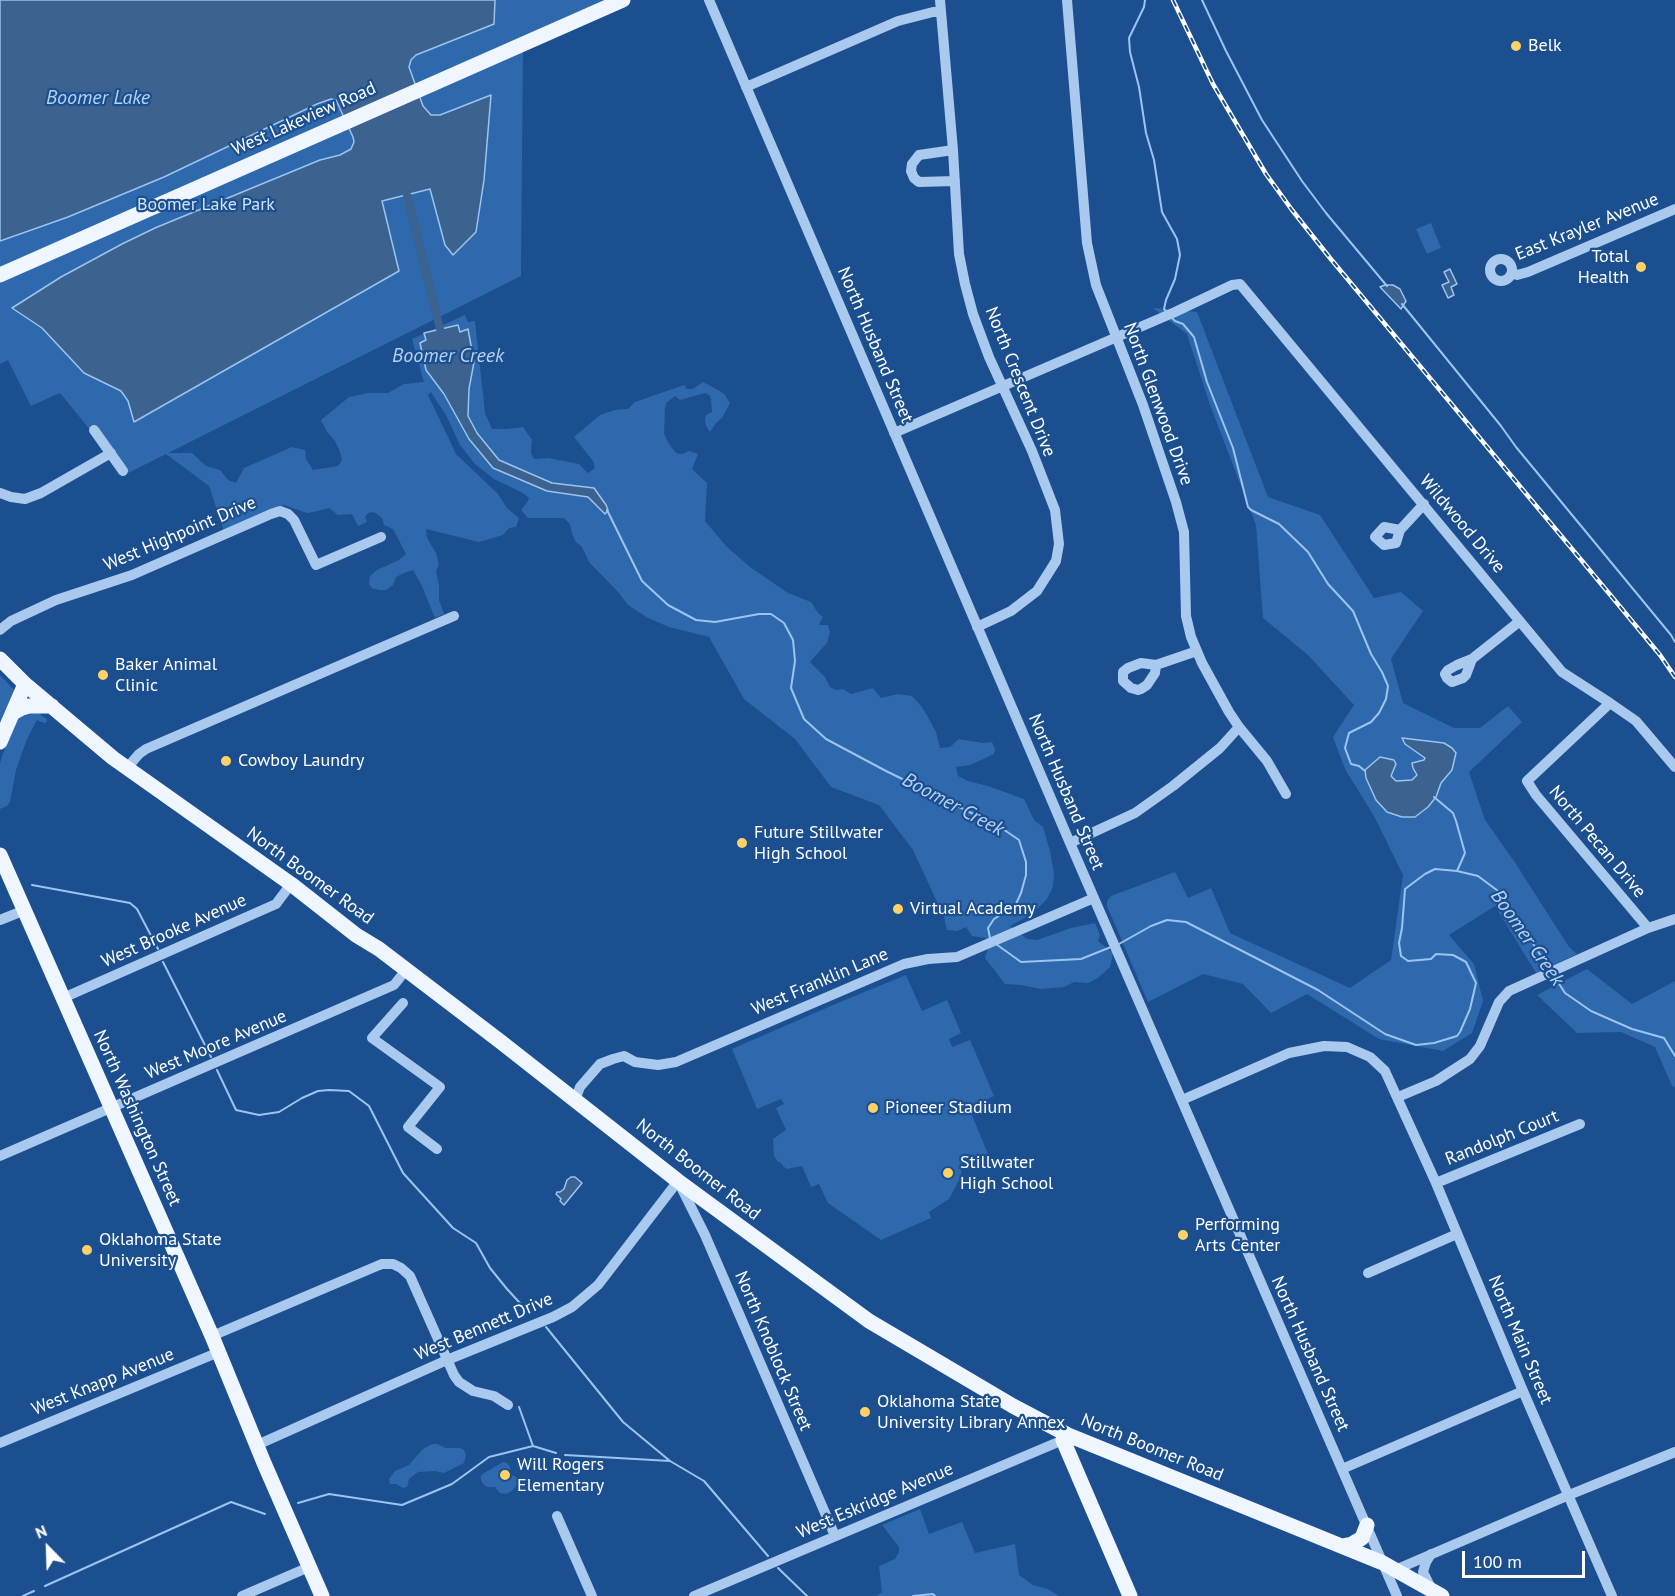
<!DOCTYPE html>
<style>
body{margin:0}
#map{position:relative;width:1675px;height:1596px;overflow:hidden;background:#1b4f8f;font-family:"PT Sans",sans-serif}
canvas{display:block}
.north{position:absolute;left:18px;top:1518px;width:60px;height:60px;-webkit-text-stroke:4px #1b4f8f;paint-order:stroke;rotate:337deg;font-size:16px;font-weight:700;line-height:24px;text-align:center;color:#fff}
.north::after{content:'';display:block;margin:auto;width:21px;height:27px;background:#fff;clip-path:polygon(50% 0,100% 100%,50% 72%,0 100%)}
.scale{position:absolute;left:1462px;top:1551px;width:123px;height:27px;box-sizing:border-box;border:3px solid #fff;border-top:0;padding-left:8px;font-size:18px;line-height:21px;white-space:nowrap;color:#fff;-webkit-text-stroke:4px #1b4f8f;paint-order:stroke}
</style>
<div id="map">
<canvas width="1675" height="1596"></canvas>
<div class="north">N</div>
<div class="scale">100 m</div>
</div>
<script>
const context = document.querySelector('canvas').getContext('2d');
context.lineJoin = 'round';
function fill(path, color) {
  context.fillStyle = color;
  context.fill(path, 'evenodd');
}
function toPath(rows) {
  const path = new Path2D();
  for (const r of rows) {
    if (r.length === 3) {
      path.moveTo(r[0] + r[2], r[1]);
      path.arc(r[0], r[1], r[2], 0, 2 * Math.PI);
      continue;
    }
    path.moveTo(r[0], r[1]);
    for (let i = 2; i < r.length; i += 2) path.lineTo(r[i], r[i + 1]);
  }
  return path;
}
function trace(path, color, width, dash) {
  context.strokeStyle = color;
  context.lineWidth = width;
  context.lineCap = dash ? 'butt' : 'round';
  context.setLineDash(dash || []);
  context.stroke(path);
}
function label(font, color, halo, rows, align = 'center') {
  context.font = font + ' "PT Sans",sans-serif';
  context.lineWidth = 4.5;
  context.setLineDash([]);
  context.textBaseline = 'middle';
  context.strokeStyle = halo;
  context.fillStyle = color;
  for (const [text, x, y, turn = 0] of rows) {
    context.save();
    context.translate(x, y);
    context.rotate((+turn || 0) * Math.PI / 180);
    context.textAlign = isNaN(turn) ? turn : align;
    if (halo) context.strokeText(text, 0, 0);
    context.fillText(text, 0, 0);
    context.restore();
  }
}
const green = toPath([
 [0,0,620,0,523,42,521,276,168,453,192,453,206,466,220,470,228,480,236,483,244,468,292,447,305,450,306,459,313,470,338,466,342,460,340,452,335,441,327,432,321,420,349,397,368,393,388,393,404,384,424,382,412,339,465,315,468,322,475,321,485,413,492,429,507,429,523,427,532,440,531,453,534,459,548,458,579,464,588,473,595,468,593,461,574,437,600,415,615,410,628,409,635,402,684,385,687,389,693,389,703,382,718,390,724,394,730,403,722,418,716,423,710,432,706,426,705,421,706,415,712,412,711,399,710,396,705,393,680,400,675,396,666,403,665,409,664,434,669,444,676,453,682,454,689,451,698,454,692,469,707,483,705,521,727,547,750,567,788,593,811,602,818,613,823,617,819,625,828,625,830,632,827,643,810,662,825,677,830,687,836,690,843,689,851,694,873,688,881,698,898,694,912,696,922,707,929,719,936,732,940,748,950,747,959,739,983,743,992,742,995,749,994,754,970,765,956,767,958,776,968,781,988,786,1024,799,1034,820,1043,827,1050,851,1054,873,1053,887,1047,899,1032,914,1010,926,1027,939,1037,940,1071,928,1095,923,1100,935,1098,941,1113,953,1110,967,1098,978,1088,983,1074,982,1064,987,1041,989,1021,985,1005,984,985,958,989,946,986,938,972,936,966,927,957,931,947,930,944,917,913,850,879,805,831,787,795,739,744,699,709,637,669,627,648,618,628,605,618,592,589,562,582,547,576,542,572,534,570,524,564,518,528,518,521,510,528,501,529,498,523,493,494,479,475,464,460,445,447,417,431,392,428,395,456,454,498,494,507,508,519,518,516,527,509,528,503,535,479,542,426,529,427,538,436,553,439,565,436,571,439,586,439,600,444,614,435,618,422,586,413,570,404,573,396,577,393,585,386,590,379,590,372,588,369,584,370,576,377,570,399,560,406,554,393,529,384,525,382,518,374,512,368,513,365,517,367,522,358,526,352,514,338,515,329,508,318,511,307,513,284,505,224,531,209,486,166,454,128,473,104,447,60,393,31,406,8,360,0,364],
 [458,325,474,362,469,389,468,416,477,433,499,460,552,483,594,488,605,513,588,497,547,491,493,468,469,439,444,394,432,379,421,343,426,341,424,333],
 [1431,223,1441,248,1427,254,1416,229],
 [1153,308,1197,312,1268,497,1320,515,1374,598,1401,592,1423,611,1391,659,1403,703,1454,728,1480,728,1508,706,1522,722,1469,772,1485,820,1514,861,1569,947,1577,954,1536,973,1495,906,1449,935,1474,964,1483,1001,1472,1033,1443,1051,1379,1039,1307,994,1271,1013,1243,984,1203,974,1148,1002,1107,906,1107,901,1111,896,1175,872,1188,898,1211,888,1230,933,1350,988,1391,960,1403,875,1374,816,1345,769,1333,737,1354,705,1308,655,1263,618,1256,525,1210,405,1187,334],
 [0,675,14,690,0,730],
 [35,711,47,719,47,722,44,723,37,720,27,739,16,770,10,802,7,806,0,809,0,763,11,729,18,716],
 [1587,969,1632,1004,1675,981,1675,1088,1672,1086,1655,1047,1621,1032,1577,1033,1537,995],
 [906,975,922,1011,947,1000,961,1033,949,1039,952,1047,970,1040,994,1096,969,1108,988,1154,962,1165,961,1176,949,1199,929,1212,931,1218,881,1240,828,1203,819,1184,811,1187,802,1166,786,1169,780,1162,778,1162,774,1156,773,1139,786,1130,776,1108,784,1104,781,1099,757,1109,732,1049,840,1002],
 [432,1444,437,1444,446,1448,460,1448,464,1450,466,1455,464,1463,444,1473,435,1471,418,1472,409,1479,407,1487,403,1488,396,1484,390,1484,389,1479,395,1471,409,1465,423,1449],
 [503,1462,507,1463,510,1467,511,1476,515,1476,518,1479,518,1483,512,1491,506,1494,500,1493,495,1487,487,1487,483,1484,481,1480,481,1476,484,1473],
 [920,1509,929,1534,962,1522,975,1553,1015,1544,1019,1575,1033,1585,1048,1589,1059,1596,876,1596,882,1592,879,1566,895,1559,899,1552,899,1547,882,1525]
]);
const water = toPath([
 [0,0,495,0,494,24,416,55,411,60,409,67,423,106,431,115,440,115,491,95,484,180,476,232,453,255,445,245,430,189,382,201,399,271,134,422,128,401,121,391,84,373,42,328,12,308,61,277,122,244,155,228,320,160,340,155,351,149,354,142,353,137,336,100,331,99,317,104,164,177,68,217,0,241,0,0],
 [1450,269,1457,284,1451,287,1454,295,1448,298,1442,285,1449,282,1444,272,1450,269],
 [1385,285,1393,285,1400,289,1406,301,1401,309,1380,287,1385,285],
 [458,325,460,332,468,329,474,362,469,389,468,416,477,433,499,460,552,483,594,488,606,505,608,510,605,514,588,497,547,491,493,468,469,439,444,394,426,370,420,343,426,340,424,333,458,325],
 [1402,738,1444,743,1452,748,1456,753,1452,770,1441,783,1436,797,1428,807,1415,817,1402,817,1387,812,1376,800,1366,778,1365,770,1380,757,1394,760,1396,764,1391,776,1396,781,1412,780,1417,775,1413,768,1412,763,1424,760,1425,758,1405,744,1402,738],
 [571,1177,575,1177,582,1183,564,1205,560,1201,561,1199,556,1194,557,1192,560,1192,564,1189,567,1180,571,1177]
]);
const stream = toPath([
 [1145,0,1144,7,1129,38,1130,52,1139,87,1146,133,1154,160,1162,212,1177,239,1180,255,1175,279,1166,300,1164,309,1167,312],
 [1202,0,1226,51,1262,120,1302,181,1326,213,1387,286],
 [1402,304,1501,426,1516,447,1671,635,1675,642],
 [1171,317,1175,321,1183,324,1194,337,1207,382,1233,448,1248,507,1251,510,1279,524,1308,552,1328,584,1353,611,1371,654,1382,672,1388,686,1386,699,1379,713,1371,722,1349,733,1345,748,1351,764,1359,766,1365,771],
 [607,510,642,581,668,605,696,620,715,622,759,614,771,614,784,623,793,640,795,661,791,688,804,719,826,739,886,771,1000,827,1019,840,1026,862,1026,875,1021,893,1015,906,994,919,988,928,990,938],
 [1434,797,1453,813,1456,821,1465,853,1457,871],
 [32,885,130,903,137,909,158,949],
 [996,944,1021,962,1081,959,1111,947],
 [1119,944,1151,926,1167,920,1186,922,1318,990,1385,1034,1416,1045,1434,1043,1457,1036,1460,1032,1470,1009,1476,983,1466,962,1453,955,1436,954,1431,959,1408,961,1401,956,1399,943,1402,928,1405,889,1425,874,1435,869,1457,871,1478,876,1498,891,1549,968],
 [163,962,211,1057],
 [1554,976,1565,993,1591,1011,1632,1029,1664,1038,1675,1056],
 [217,1070,236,1110,259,1115,279,1112,302,1098,318,1091,329,1090,349,1091,369,1106,403,1173,453,1228,476,1243,490,1268,507,1289,530,1314],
 [546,1327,623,1422,670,1461,704,1481,768,1556],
 [519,1407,533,1446,556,1453],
 [565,1455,670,1461],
 [298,1503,329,1494,402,1505,452,1484,489,1457,533,1446],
 [778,1568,807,1596],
 [45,1586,231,1502,265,1514],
 [23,1596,34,1591],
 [913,1596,933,1594,935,1596]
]);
const canal = toPath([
 [407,195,440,329]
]);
const minor = toPath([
 [709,0,1070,843,1397,1596],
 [940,0,953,150,959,254,965,284,973,314,989,357,1032,451,1055,510,1059,544,1056,561,1037,591,1011,611,977,627],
 [1067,0,1087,243,1096,285,1143,405,1176,502,1184,532,1186,616,1191,637,1202,663,1229,712,1239,727,1267,761,1286,794],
 [746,87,898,21,933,12,940,12],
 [953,150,919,155,912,164,911,171,914,178,919,182,955,181],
 [1501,270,11],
 [1512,272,1517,275,1528,272,1675,209],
 [94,430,123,471],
 [894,433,1175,312,1232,285,1240,284,1562,672,1610,703,1636,721,1675,767],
 [0,493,11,497,25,499,41,493,111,453],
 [1400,530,1396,543,1384,545,1375,537,1384,527,1400,530,1424,504],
 [0,630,11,621,56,600,132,575,271,514,280,511,288,514,294,520,316,565,381,537],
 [1472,659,1466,675,1463,678,1452,682,1447,678,1445,674,1448,670,1457,665,1472,659,1520,621],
 [1156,665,1155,673,1147,685,1141,689,1138,690,1131,688,1123,681,1123,672,1128,668,1141,663,1156,665,1197,651],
 [1610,703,1527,781,1536,795,1648,928],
 [127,768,139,754,146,749,454,616],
 [1070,843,1135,813,1173,786,1220,748,1239,727],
 [0,920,25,910],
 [63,998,276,904,291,884],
 [403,1003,372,1038,440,1087,408,1127,437,1149],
 [1398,1097,1436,1081,1470,1059,1480,1046,1499,1002,1509,991,1648,928,1675,919],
 [575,1100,580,1087,600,1064,613,1059,624,1056,635,1062,658,1065,676,1062,904,964,928,959,957,957,1094,898],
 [1182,1100,1289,1053,1324,1046,1347,1047,1370,1057,1385,1071,1436,1183,1523,1391,1612,1596],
 [0,1156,394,985,406,970],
 [1436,1183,1580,1124],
 [1368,1273,1457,1234],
 [212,1336,377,1266,382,1264,393,1264,401,1268,410,1276,454,1375,459,1382,473,1391,494,1396,508,1405],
 [0,1443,219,1352],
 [257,1445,447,1360,553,1317,572,1307,598,1285,678,1181,705,1235,835,1536],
 [1342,1469,1523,1391],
 [557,1516,592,1596],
 [1431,1554,1426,1562,1423,1572,1432,1590],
 [1395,1570,1569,1495,1675,1452],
 [242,1596,309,1567],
 [694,1596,1063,1440,1068,1435]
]);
const major = toPath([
 [0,275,623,0],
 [0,659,25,684,113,758,291,884,356,935,379,949,501,1042,678,1181,869,1321,1013,1406,1068,1435,1383,1563,1442,1596],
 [13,713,22,708,29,706,52,706],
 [0,742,25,684],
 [0,855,212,1336,264,1463,322,1596],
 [1063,1440,1130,1596],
 [1342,1546,1352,1544,1362,1538,1367,1525]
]);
const rail = toPath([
 [1173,0,1213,84,1266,174,1292,210,1330,258,1622,609,1660,655,1675,677]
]);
const markers = [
 [1516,46,6,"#ffd166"],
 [1641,267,6,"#ffd166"],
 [103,675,6,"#ffd166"],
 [226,761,6,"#ffd166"],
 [742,843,6,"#ffd166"],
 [898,909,6,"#ffd166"],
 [873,1108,6,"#ffd166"],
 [948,1173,6,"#ffd166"],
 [1183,1235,6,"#ffd166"],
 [87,1250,6,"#ffd166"],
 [865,1412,6,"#ffd166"],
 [505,1475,6,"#ffd166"]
];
const poiNames = [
 ["Belk",1528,46],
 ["Total",1629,257,"right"],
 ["Health",1629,278,"right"],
 ["Baker Animal",115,665],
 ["Clinic",115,686],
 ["Cowboy Laundry",238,761],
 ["Future Stillwater",754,833],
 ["High School",754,854],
 ["Virtual Academy",910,909],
 ["Pioneer Stadium",885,1108],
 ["Stillwater",960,1163],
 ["High School",960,1184],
 ["Performing",1195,1225],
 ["Arts Center",1195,1246],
 ["Oklahoma State",99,1240],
 ["University",99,1261],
 ["Oklahoma State",877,1402],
 ["University Library Annex",877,1423],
 ["Will Rogers",517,1465],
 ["Elementary",517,1486]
];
const streetNames = [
 ["West Lakeview Road",304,119,-24],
 ["East Krayler Avenue",1587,227,-22],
 ["North Husband Street",875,345,67],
 ["North Crescent Drive",1020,382,68],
 ["North Glenwood Drive",1158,404,70],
 ["Wildwood Drive",1462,524,50],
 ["West Highpoint Drive",180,534,-23],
 ["North Husband Street",1066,792,67],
 ["North Pecan Drive",1597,842,50],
 ["North Boomer Road",310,876,36],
 ["West Brooke Avenue",174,931,-24],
 ["West Franklin Lane",820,982,-23],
 ["West Moore Avenue",216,1045,-23],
 ["North Washington Street",137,1118,66],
 ["Randolph Court",1502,1138,-22],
 ["North Boomer Road",698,1170,38],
 ["West Bennett Drive",484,1327,-23],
 ["North Main Street",1520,1340,67],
 ["North Knoblock Street",773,1351,67],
 ["North Husband Street",1310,1354,66],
 ["West Knapp Avenue",103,1382,-22],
 ["North Boomer Road",1152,1448,22],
 ["West Eskridge Avenue",875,1501,-23]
];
const parkNames = [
 ["Boomer Lake Park",206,205]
];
const waterNames = [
 ["Boomer Lake",98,98],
 ["Boomer Creek",448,356],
 ["Boomer Creek",953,805,28],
 ["Boomer Creek",1527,938,55]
];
fill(green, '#2e69ad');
fill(water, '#3c6290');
trace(water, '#9cc4f0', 1.5);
trace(stream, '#9cc4f0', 2);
trace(canal, '#3c6290', 8);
trace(minor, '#a9c9ee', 10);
trace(major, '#f0f6ff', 15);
trace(rail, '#fff', 4.5);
trace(rail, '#1b4f8f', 2, [7]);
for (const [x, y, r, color] of markers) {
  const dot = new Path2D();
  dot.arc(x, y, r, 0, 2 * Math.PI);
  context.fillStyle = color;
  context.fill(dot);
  trace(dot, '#1b4f8f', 2);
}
label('18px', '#fff', '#1b4f8f', poiNames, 'left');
label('18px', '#fff', '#1b4f8f', streetNames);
label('18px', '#cfe3fa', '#1b4f8f', parkNames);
label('italic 20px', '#b5d3f5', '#1b4f8f', waterNames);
</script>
